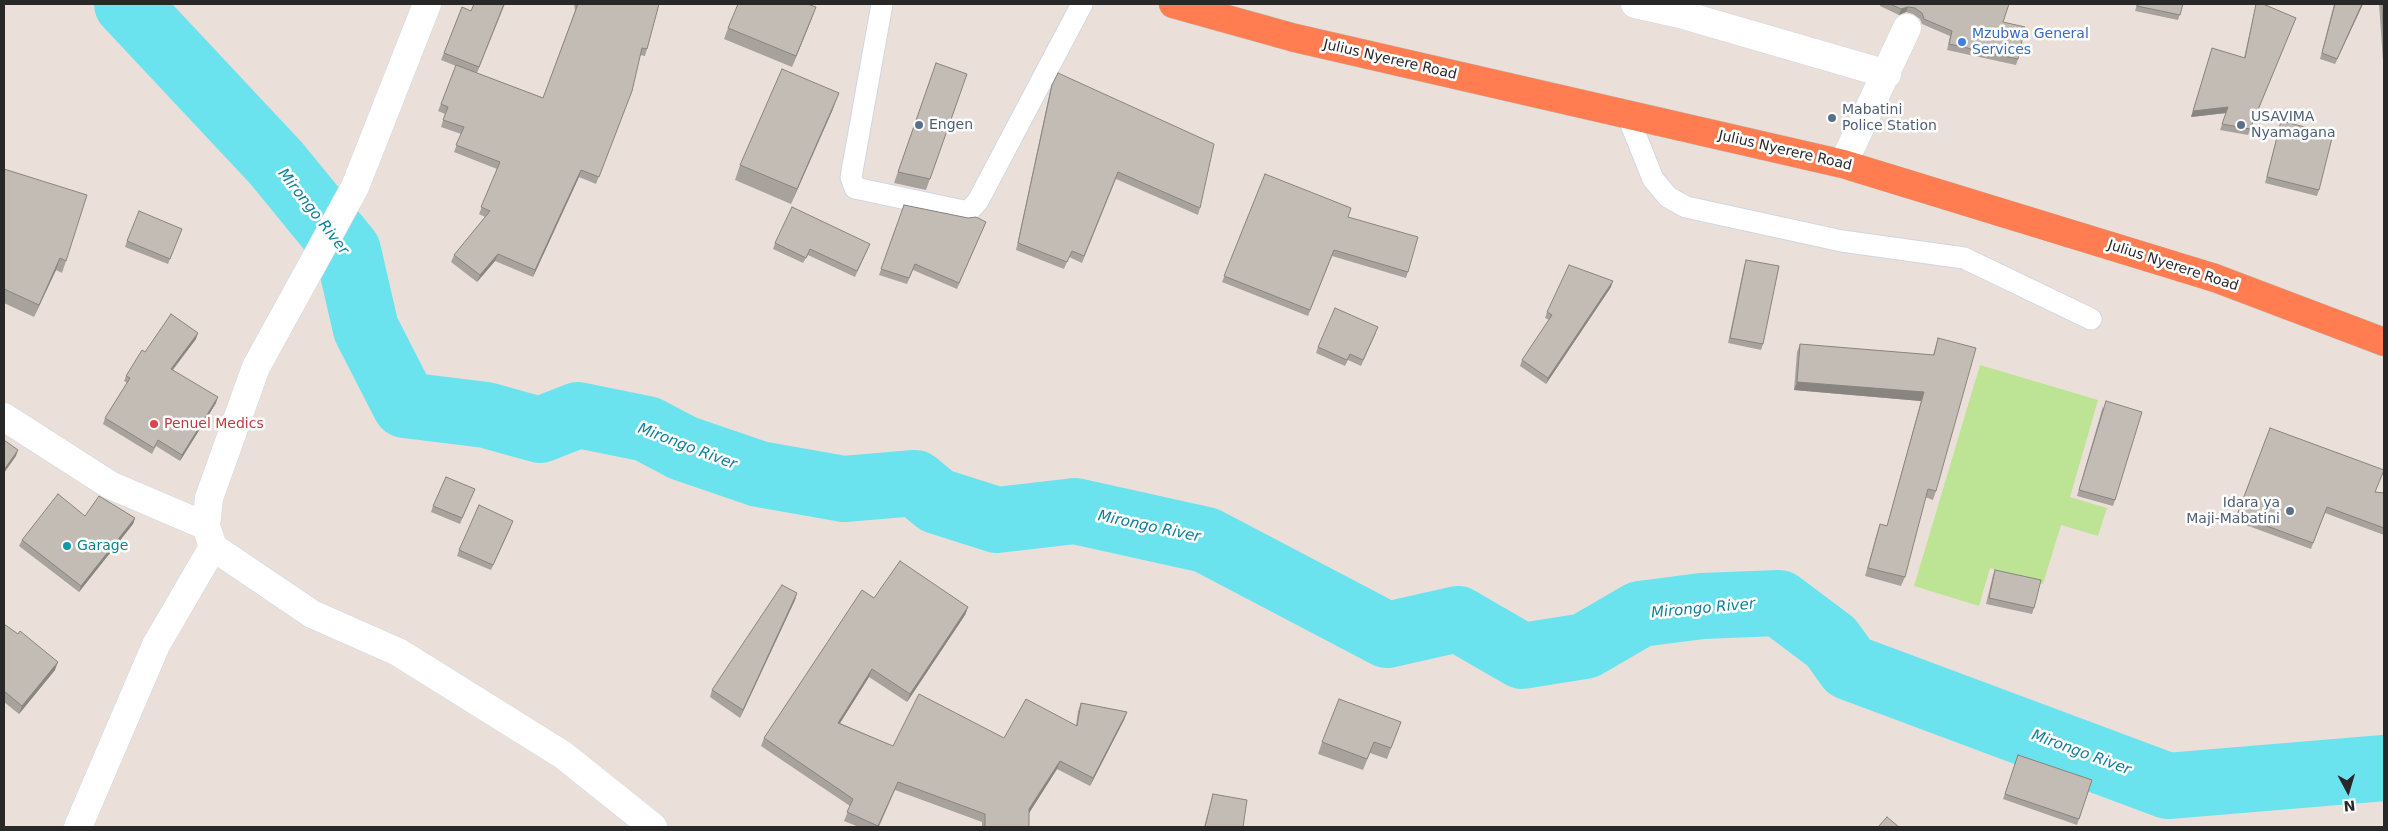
<!DOCTYPE html>
<style>
body{margin:0}
#map{position:relative;width:2388px;height:831px;overflow:hidden;background:#ebe0d9;font-family:"DejaVu Sans",sans-serif}
canvas{display:block}
.frame{position:absolute;inset:0;border:5px solid #282828;pointer-events:none}
.north{position:absolute;left:2323px;top:766px;width:50px;height:50px;-webkit-text-stroke:4px #fff;paint-order:stroke;rotate:174deg;font-size:14px;font-weight:700;line-height:20px;text-align:center;color:#282828}
.north::after{content:'';display:block;margin:auto;width:18px;height:22px;background:#282828;clip-path:polygon(50% 0,100% 100%,50% 72%,0 100%)}
</style>
<div id="map">
<canvas width="2388" height="831"></canvas>
<div class="frame"></div>
<div class="north">N</div>
</div>
<script>
const context = document.querySelector('canvas').getContext('2d');
context.lineJoin = 'round';
function fill(path, color) {
  context.fillStyle = color;
  context.fill(path, 'evenodd');
}
function toPath(rows) {
  const path = new Path2D();
  for (const r of rows) {
    path.moveTo(r[0], r[1]);
    for (let i = 2; i < r.length; i += 2) path.lineTo(r[i], r[i + 1]);
  }
  return path;
}
function trace(path, color, width, dash) {
  context.strokeStyle = color;
  context.lineWidth = width;
  context.lineCap = dash ? 'butt' : 'round';
  context.setLineDash(dash || []);
  context.stroke(path);
}
function label(font, color, halo, rows, align = 'center') {
  context.font = font + ' "DejaVu Sans",sans-serif';
  context.lineWidth = 5;
  context.setLineDash([]);
  context.textBaseline = 'middle';
  context.strokeStyle = halo;
  context.fillStyle = color;
  for (const [text, x, y, turn = 0] of rows) {
    context.save();
    context.translate(x, y);
    context.rotate((+turn || 0) * Math.PI / 180);
    context.textAlign = isNaN(turn) ? turn : align;
    if (halo) context.strokeText(text, 0, 0);
    context.fillText(text, 0, 0);
    context.restore();
  }
}
const green = toPath([
 [1980,365,2098,400,2070,497,2107,508,2098,536,2061,525,2043,584,1990,568,1979,606,1914,586]
]);
const river = toPath([
 [127,4,276,163,348,251,366,329,405,405,486,415,540,430,578,415,647,429,683,448,759,474,844,489,915,483,937,501,997,520,1075,511,1206,540,1387,635,1458,619,1522,656,1585,646,1640,614,1702,606,1779,603,1831,642,1849,667,2168,786,2384,768]
]);
const lane = toPath([
 [882,4,851,177,855,188,968,212,978,201,1082,4],
 [1627,114,1653,179,1668,197,1686,207,1842,241,1964,258,2091,319]
]);
const street = toPath([
 [427,4,355,187,256,367,209,498,206,526,213,547,312,614,398,652,563,755,653,827],
 [1635,4,1680,14,1887,74],
 [1843,164,1907,28],
 [4,417,110,485,206,526],
 [78,827,156,645,213,547]
]);
const highway = toPath([
 [1173,4,1295,38,1843,164,2215,278,2384,342]
]);
const wall = toPath([
 [505,4,477,73,543,98,575,11,574,4,659,4,647,49,645,56,640,55,632,91,596,184,579,177,533,277,495,261,477,282,451,262,454,255,485,217,479,214,497,169,454,152,461,134,441,127,445,114,438,111,456,66,441,60,462,7,471,11],
 [1880,4,2009,4,2003,22,2018,59,2016,65,1947,50,1950,36,1922,24,1920,19,1913,14,1906,12,1899,15,1880,6],
 [2137,4,2183,4,2178,20,2135,11],
 [2256,4,2263,4,2296,18,2248,135,2220,130,2226,113,2191,117,2212,48,2244,58],
 [2334,4,2363,4,2335,64,2320,59],
 [2379,4,2384,4,2384,75],
 [812,18,792,67,724,39,728,28],
 [936,63,967,74,926,190,894,183],
 [1052,85,1200,208,1198,215,1116,179,1082,263,1069,257,1064,269,1016,250,1050,91],
 [833,109,791,204,735,180,740,165],
 [2281,121,2319,190,2317,196,2265,183],
 [4,169,66,261,62,273,56,270,34,317,4,303],
 [1265,174,1348,217,1408,272,1406,278,1332,256,1308,316,1222,282],
 [904,205,968,218,986,222,957,289,913,270,907,284,879,275],
 [182,229,168,264,125,247,127,241],
 [775,243,868,249,855,277,808,255,803,263,773,249],
 [1746,260,1763,344,1761,350,1728,343,1744,266],
 [1611,287,1546,384,1520,366,1522,360,1549,320,1545,318,1547,312],
 [1376,333,1361,366,1348,360,1345,366,1316,353,1318,347],
 [1938,338,1936,491,1933,500,1925,497,1905,577,1901,586,1865,576,1877,533,1880,524,1887,526,1921,401,1794,390,1797,352,1800,344,1933,355],
 [196,339,173,370,216,403,180,461,156,446,152,454,103,424,105,418,127,383,124,381,126,376,145,352],
 [2103,406,2115,500,2113,506,2077,496],
 [2270,428,2376,492,2384,493,2384,535,2325,513,2311,549,2235,521],
 [475,489,460,524,431,512,433,506],
 [85,516,135,518,133,524,79,592,19,546,22,540],
 [511,527,491,570,457,556,459,550],
 [1995,570,2034,608,2032,614,1986,604,1993,575],
 [797,593,795,600,740,718,710,697,712,690],
 [874,598,968,607,965,615,907,702,869,677,840,723,893,746,1004,738,1076,725,1078,711,1081,703,1127,712,1124,720,1090,786,1057,769,1029,813,1029,827,982,827,982,822,895,790,879,827,859,827,844,821,850,806,761,746,764,738],
 [4,624,55,670,19,714,4,702],
 [1401,722,1387,759,1370,753,1363,770,1318,754,1322,742],
 [2018,755,2092,780,2077,825,2003,799],
 [1213,794,1243,827,1204,827]
]);
const shadedWall = toPath([
 [2362,4,2363,4,2335,64,2337,59],
 [816,7,812,18,792,67,796,56],
 [1908,7,1906,12,1899,15,1901,9],
 [839,93,833,109,791,204,797,189],
 [2228,107,2226,113,2191,117,2193,111],
 [581,170,579,177,533,277,535,270],
 [498,254,495,261,477,282,480,275],
 [60,258,56,270,34,317,39,305],
 [1613,281,1611,287,1546,384,1548,378],
 [198,333,196,339,169,374,171,369],
 [1797,382,1924,392,1921,401,1794,390],
 [218,397,216,403,180,461,182,455],
 [18,450,16,456,4,473,4,470],
 [135,518,133,524,79,592,81,586],
 [797,593,795,600,740,718,743,710],
 [968,607,965,615,907,702,910,694],
 [58,662,55,670,19,714,22,706],
 [872,669,869,677,835,731,838,723],
 [1127,712,1124,720,1090,786,1093,778],
 [1060,761,1057,769,1026,818,1029,809]
]);
const building = toPath([
 [474,4,504,4,479,67,444,53,462,7,471,11,474,4],
 [578,4,659,4,647,49,642,48,632,91,599,177,581,170,535,270,498,254,480,275,454,255,490,211,481,207,500,162,456,145,464,127,443,120,448,107,441,104,456,65,543,98,578,4],
 [738,4,807,4,816,7,796,56,728,28,738,4],
 [1890,4,2009,4,2003,22,2025,27,2018,59,1949,44,1952,31,1924,19,1922,13,1915,8,1908,7,1901,9,1890,4],
 [2137,4,2183,4,2180,15,2137,6,2137,4],
 [2256,4,2263,4,2296,18,2250,129,2222,124,2228,107,2193,111,2212,48,2245,58,2256,4],
 [2335,4,2362,4,2337,59,2322,53,2335,4],
 [2382,4,2384,4,2384,43,2382,4],
 [936,63,967,74,930,179,898,172,936,63],
 [782,69,839,93,797,189,740,165,782,69],
 [1058,73,1214,144,1200,208,1118,172,1084,256,1072,251,1067,262,1018,243,1052,85,1058,73],
 [2281,121,2333,134,2319,190,2267,177,2281,121],
 [4,169,87,195,66,261,60,258,39,305,4,289,4,169],
 [1265,174,1351,208,1348,217,1418,237,1408,272,1334,250,1310,310,1224,276,1265,174],
 [904,205,968,218,976,217,986,222,959,283,915,264,909,278,881,269,904,205],
 [792,207,870,244,857,271,810,249,806,258,775,243,792,207],
 [139,211,182,229,170,259,127,241,139,211],
 [1746,260,1779,266,1763,344,1730,338,1746,260],
 [1569,265,1613,281,1548,378,1522,360,1552,315,1547,312,1569,265],
 [1335,308,1378,327,1363,360,1350,354,1347,360,1318,347,1335,308],
 [171,314,198,333,171,369,218,397,182,455,158,440,154,448,105,418,130,378,126,376,142,350,145,352,171,314],
 [1938,338,1976,348,1936,491,1928,489,1905,577,1868,568,1880,524,1887,526,1924,392,1797,382,1800,344,1934,355,1938,338],
 [2106,401,2142,412,2115,500,2079,490,2106,401],
 [2270,428,2384,470,2375,492,2384,493,2384,528,2327,507,2313,543,2237,515,2270,428],
 [4,440,18,450,4,470,4,440],
 [446,477,475,489,462,518,433,506,446,477],
 [58,494,85,516,99,496,135,518,81,586,22,540,58,494],
 [479,505,513,521,493,565,459,550,479,505],
 [900,561,968,607,910,694,872,669,838,723,893,746,919,694,1004,738,1026,699,1077,726,1081,703,1127,712,1093,778,1060,761,1029,809,1029,827,985,827,985,814,898,782,878,826,847,812,853,799,764,738,862,590,874,598,900,561],
 [1995,570,2041,580,2034,608,1989,598,1995,570],
 [782,585,797,593,743,710,712,690,782,585],
 [4,624,18,634,20,631,58,662,22,706,4,691,4,624],
 [1339,699,1401,722,1391,748,1374,742,1367,759,1322,742,1339,699],
 [2018,755,2092,780,2079,819,2005,794,2018,755],
 [1213,794,1247,800,1243,827,1205,827,1213,794],
 [1887,817,1899,827,1878,827,1887,817]
]);
const markers = [
 [1962,42,5,"#3f7fe0"],
 [1832,118,5,"#5c6f8a"],
 [919,125,5,"#5c6f8a"],
 [2241,125,5,"#5c6f8a"],
 [154,424,5,"#e0444e"],
 [2290,511,5,"#5c6f8a"],
 [67,546,5,"#0f9aa8"]
];
const shopNames = [
 ["Mzubwa General",1972,34],
 ["Services",1972,50]
];
const streetNames = [
 ["Julius Nyerere Road",1390,60,13],
 ["Julius Nyerere Road",1785,151,13],
 ["Julius Nyerere Road",2173,266,18]
];
const serviceNames = [
 ["Mabatini",1842,110],
 ["Police Station",1842,126],
 ["USAVIMA",2251,117],
 ["Nyamagana",2251,133],
 ["Engen",929,125],
 ["Idara ya",2280,503,"right"],
 ["Maji-Mabatini",2280,519,"right"]
];
const healthNames = [
 ["Penuel Medics",164,424]
];
const cultureNames = [
 ["Garage",77,546]
];
const waterNames = [
 ["Mirongo River",313,212,52],
 ["Mirongo River",687,447,21],
 ["Mirongo River",1149,527,12],
 ["Mirongo River",1703,609,-5],
 ["Mirongo River",2081,753,20]
];
fill(green, '#bde395');
trace(river, '#6ae3ef', 66);
trace(lane, '#cfd6e2', 23);
trace(street, '#cfd6e2', 29);
trace(highway, '#c3c3c3', 29);
trace(lane, '#fff', 21);
trace(street, '#fff', 28);
trace(highway, '#ff7d50', 28);
fill(wall, '#a7a29c');
fill(shadedWall, '#88847f');
fill(building, '#c2bcb5');
trace(building, '#88847f', 1);
for (const [x, y, r, color] of markers) {
  const dot = new Path2D();
  dot.arc(x, y, r, 0, 2 * Math.PI);
  context.fillStyle = color;
  context.fill(dot);
  trace(dot, '#fff', 2);
}
label('14px', '#366cbe', '#fff', shopNames, 'left');
label('14px', '#282828', '#fff', streetNames);
label('14px', '#4e5e75', '#fff', serviceNames, 'left');
label('14px', '#be3a42', '#fff', healthNames, 'left');
label('14px', '#0d838f', '#fff', cultureNames, 'left');
label('italic 15px', '#0c8098', '#fff', waterNames);
</script>
